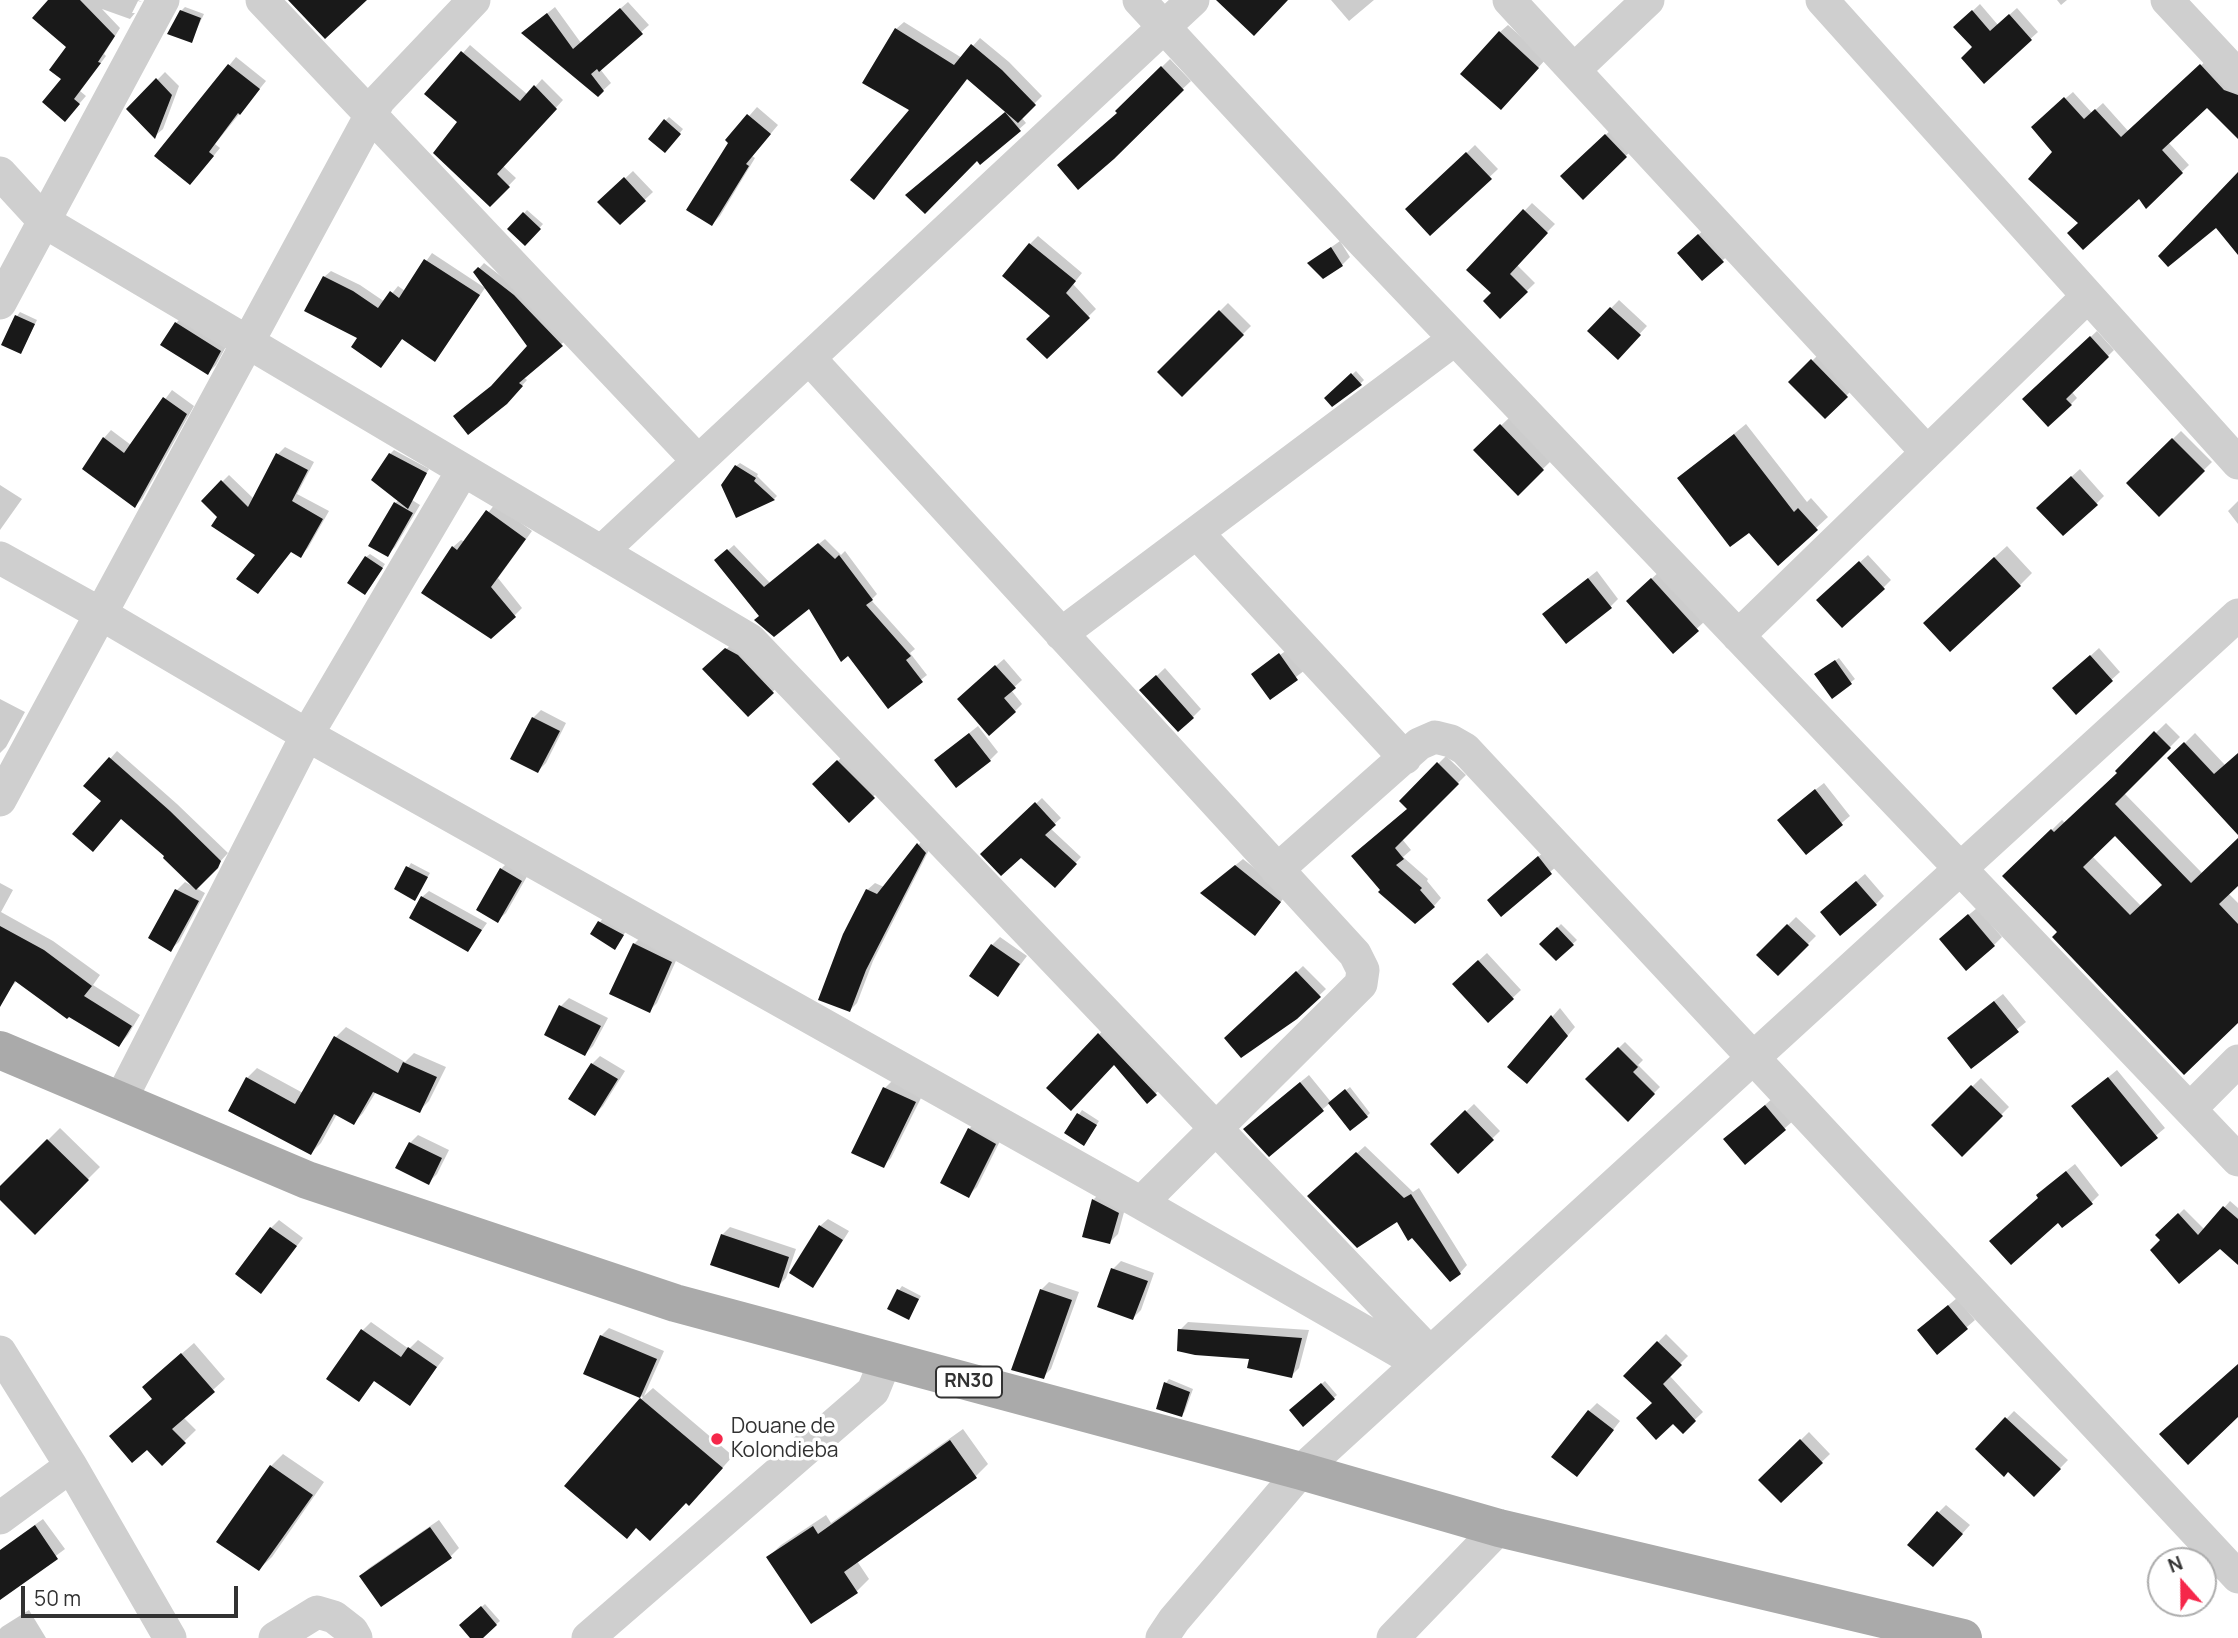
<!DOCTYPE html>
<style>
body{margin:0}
#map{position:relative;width:2238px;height:1638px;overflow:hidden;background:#fff;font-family:Manrope,sans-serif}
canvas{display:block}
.north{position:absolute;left:2147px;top:1547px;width:70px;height:70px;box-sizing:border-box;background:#fff;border:2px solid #adadad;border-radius:50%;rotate:339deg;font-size:19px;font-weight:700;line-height:28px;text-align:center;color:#323232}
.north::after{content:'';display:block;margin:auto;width:24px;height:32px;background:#f5274a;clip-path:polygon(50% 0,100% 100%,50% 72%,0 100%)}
.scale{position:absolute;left:21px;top:1586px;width:217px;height:32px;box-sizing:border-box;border:4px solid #323232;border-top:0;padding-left:9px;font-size:21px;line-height:24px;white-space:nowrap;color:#323232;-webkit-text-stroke:5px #fff;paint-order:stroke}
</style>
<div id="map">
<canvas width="2238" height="1638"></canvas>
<div class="north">N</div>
<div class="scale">50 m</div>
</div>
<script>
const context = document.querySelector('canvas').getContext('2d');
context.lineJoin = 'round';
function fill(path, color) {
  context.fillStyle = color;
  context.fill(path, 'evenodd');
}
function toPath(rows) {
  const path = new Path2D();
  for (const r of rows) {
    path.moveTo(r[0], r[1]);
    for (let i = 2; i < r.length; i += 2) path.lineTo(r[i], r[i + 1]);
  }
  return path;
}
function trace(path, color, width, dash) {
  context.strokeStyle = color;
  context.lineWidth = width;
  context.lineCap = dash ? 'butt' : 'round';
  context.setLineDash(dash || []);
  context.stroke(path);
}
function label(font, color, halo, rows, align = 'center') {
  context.font = font + ' Manrope,sans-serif';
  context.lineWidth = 7;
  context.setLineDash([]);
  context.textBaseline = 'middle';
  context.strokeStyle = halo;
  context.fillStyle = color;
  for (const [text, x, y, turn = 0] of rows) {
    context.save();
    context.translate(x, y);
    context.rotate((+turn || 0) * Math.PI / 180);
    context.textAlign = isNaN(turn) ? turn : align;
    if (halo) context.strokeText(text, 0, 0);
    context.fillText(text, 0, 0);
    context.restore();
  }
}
const shadow = toPath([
 [48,0,138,0,142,2,138,1,132,13,135,13,130,19,102,9,120,28,104,54,106,56,80,91,86,96,72,112,63,78,68,47],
 [1331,0,1374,0,1349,21],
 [2057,0,2067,0,2061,5],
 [628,2,649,25,600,69,611,83,598,95,523,33,555,7,581,43],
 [1980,4,1998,25,2017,8,2038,32,1984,81,1974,47,1963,20],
 [185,7,204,14,191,41,181,11],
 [904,22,962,58,980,38,1009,62,1042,96,1021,117,1026,123,981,163,977,158,914,188,1007,111,968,78,881,190,912,110,896,29],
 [1508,25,1546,59,1509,100,1500,32],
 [470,45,528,95,542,79,563,100,503,166,516,178,490,205,460,122,427,94],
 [236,57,266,81,215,144,220,148,197,176,156,156],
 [2209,58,2238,86,2238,137,2207,106,2168,142,2189,165,2146,206,2139,197,2080,223,2040,120,2073,92,2092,113,2103,103,2129,132],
 [1170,59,1191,81,1078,187,1119,112,1117,111],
 [165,72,179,86,163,129,155,136,129,109],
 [757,107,778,125,752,156,755,158,720,216,712,224,730,142,728,140],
 [669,117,683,129,668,148,665,121],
 [1614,127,1634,148,1583,197,1562,176],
 [1475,145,1498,169,1430,233,1408,209],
 [633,171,653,192,620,223,600,202],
 [1532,203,1555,224,1516,264,1535,283,1500,317,1493,293,1468,270],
 [527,210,543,224,525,244,510,229],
 [1707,227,1731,253,1702,278,1687,245],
 [1038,236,1082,273,1073,284,1096,309,1047,357,1052,316,1030,244],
 [1340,241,1350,257,1342,265,1309,263],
 [432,253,485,288,435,360,403,338,381,366,359,338,324,277,331,271,360,285,385,302,398,286,405,291],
 [484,263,519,290,566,340,523,377,527,380,506,403,496,383,530,346,476,272],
 [1619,300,1647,326,1618,357,1589,331],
 [1228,303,1251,326,1182,395,1159,372],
 [20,312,37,320,21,352,17,316],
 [184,315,228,343,216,365,208,373,176,323],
 [2097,331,2114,350,2072,392,2077,398,2071,404,2025,399],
 [1820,353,1854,388,1825,417,1791,382],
 [1356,371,1364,380,1360,384,1326,398],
 [172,390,194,406,142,499,135,506,104,438,111,430,131,445],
 [1509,418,1551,461,1518,493,1475,450],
 [1746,424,1807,502,1811,498,1828,517,1778,563,1749,530,1679,479],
 [2181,431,2212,462,2159,514,2128,483],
 [285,447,314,462,297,494,329,511,308,548,301,555,292,551,258,555,203,501,229,475,254,499,278,454],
 [394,450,429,469,412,500,420,505,395,547,387,555,395,503,399,500,390,454],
 [740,463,758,474,757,476,777,496,774,499,736,466],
 [2080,469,2104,496,2096,504,2046,500],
 [0,485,22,499,0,530],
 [2238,501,2238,524,2228,511],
 [495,504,532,531,498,578,522,608,514,616,453,547,461,540,465,542],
 [825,539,841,555,845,551,877,594,871,600,915,649,910,653,927,675,888,706,810,606,761,615,717,560,734,545,770,583],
 [2007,546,2032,573,2020,585,1937,610],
 [370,554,385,564,369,589,366,557],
 [1868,555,1891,580,1883,588,1827,592],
 [1597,571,1618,599,1610,607,1553,606],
 [1660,571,1705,621,1673,651,1636,593],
 [735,641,781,684,748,714,705,669],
 [2099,648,2120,672,2076,712,2063,681],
 [1287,650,1305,670,1270,697,1253,674],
 [1839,658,1855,679,1832,696,1820,671],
 [1004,659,1022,680,1011,690,1022,704,1015,711,966,692],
 [1165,668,1201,709,1193,717,1142,690],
 [0,699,25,712,6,747,0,753],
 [541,710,566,723,546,763,538,771,533,718],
 [2166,723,2180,737,2124,793,2203,874,2238,840,2238,884,2228,893,2238,903,2238,1020,2060,932,2005,876,2062,820,2065,823,2119,772,2117,771],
 [2115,834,2165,885,2141,906,2092,856],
 [978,726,998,752,990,760,936,760],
 [2195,733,2225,765,2238,754,2238,833,2170,758],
 [117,751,177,804,228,853,196,888,205,893,179,942,171,949,177,890,185,882,194,887,167,856,104,801,110,759],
 [846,753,881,789,849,820,815,784],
 [1446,756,1466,775,1402,839,1411,850,1403,857,1428,879,1427,881,1441,898,1434,906,1382,890,1361,848,1409,808,1401,801],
 [1824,783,1850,816,1806,853,1787,812],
 [1042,798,1061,818,1050,828,1081,857,1055,885,1021,855,983,854],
 [925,837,932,844,873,961,857,1003,850,1010,867,890,875,883,884,887],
 [1545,851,1557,866,1550,872,1495,894],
 [1243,859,1287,894,1261,927,1209,887],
 [509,861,529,873,506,913,498,920,501,869],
 [411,863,430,873,415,899,396,889],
 [1865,874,1884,896,1876,904,1830,904],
 [0,883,13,890,1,912,53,941,100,975,93,985,140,1015,128,1035,119,1045,18,980,8,990,0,986],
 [429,891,487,923,468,950,422,897],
 [1977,908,2002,937,1994,945,1949,931],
 [1796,917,1816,936,1778,974,1758,955],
 [603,918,626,931,618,944,592,934],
 [1561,924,1577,940,1556,959,1542,944],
 [642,936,679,954,657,1003,649,1011,634,944],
 [1000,937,1027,956,998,994,992,945],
 [1487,953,1521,990,1488,1021,1462,976],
 [1303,966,1326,989,1296,1017,1227,1038],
 [2003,994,2026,1022,1972,1066,1957,1030],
 [569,998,608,1018,593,1046,585,1054,561,1006],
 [1560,1008,1575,1027,1535,1074,1509,1066],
 [1107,1026,1164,1086,1147,1101,1114,1062,1049,1088],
 [346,1027,405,1062,414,1053,446,1067,429,1101,419,1111,376,1092,363,1113,354,1123,337,1114,321,1143,311,1153,247,1078,257,1068,303,1093,336,1037],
 [1625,1042,1643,1060,1638,1065,1660,1087,1628,1120,1587,1079],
 [600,1056,625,1071,603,1106,595,1114,592,1064],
 [2117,1070,2165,1128,2121,1165,2082,1099],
 [1309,1075,1331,1102,1350,1087,1370,1113,1367,1116,1330,1103,1270,1154,1253,1121],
 [1981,1078,2009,1107,1962,1154,1933,1125],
 [893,1080,923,1094,891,1158,883,1166,853,1152,885,1088],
 [1773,1098,1793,1121,1785,1128,1734,1132],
 [1474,1104,1500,1131,1458,1172,1432,1144],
 [1082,1110,1099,1121,1087,1140,1067,1132],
 [977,1121,1003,1135,977,1187,969,1195,969,1129],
 [60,1128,100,1167,35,1232,0,1198,0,1188],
 [418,1135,449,1150,437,1174,429,1182,410,1143],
 [1365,1146,1413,1192,1419,1188,1467,1265,1460,1273,1397,1219,1317,1189],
 [2075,1164,2099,1195,2091,1203,2046,1187],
 [1101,1192,1126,1205,1118,1234,1110,1242,1093,1200],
 [2230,1201,2238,1208,2238,1248,2162,1240,2158,1235,2184,1209,2205,1230],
 [828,1219,849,1231,820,1277,812,1285,820,1226],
 [279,1220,303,1238,261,1292,271,1228],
 [730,1227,796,1249,786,1278,778,1286,722,1235],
 [1121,1261,1154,1273,1141,1310,1133,1318,1113,1269],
 [1049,1282,1079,1292,1051,1369,1043,1377,1041,1290],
 [902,1286,921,1296,908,1318,899,1290],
 [1957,1298,1975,1320,1937,1353,1927,1323],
 [371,1322,409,1349,418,1340,444,1358,410,1403,375,1379,358,1400,363,1330],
 [1188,1322,1309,1330,1299,1368,1291,1376,1251,1357,1180,1330],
 [609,1328,664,1351,644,1396,653,1388,733,1456,700,1493,636,1526,567,1485,643,1397,586,1373,601,1336],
 [1666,1334,1688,1356,1669,1375,1703,1412,1683,1431,1625,1376],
 [194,1343,225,1379,183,1417,196,1430,162,1463,147,1448,156,1376],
 [1169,1379,1193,1389,1185,1411,1182,1415,1158,1407,1166,1383],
 [1325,1381,1337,1395,1303,1424,1291,1410],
 [1597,1403,1620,1421,1584,1467,1589,1411],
 [2014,1411,2068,1460,2034,1495,2009,1470,1977,1449],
 [963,1429,988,1464,975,1477,857,1561,869,1579,857,1591,768,1557,781,1545,826,1515,831,1523],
 [1809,1432,1830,1454,1781,1501,1760,1480],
 [283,1454,324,1482,272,1557,259,1569,271,1466],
 [1946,1505,1970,1525,1941,1557,1938,1513],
 [43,1519,65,1549,5,1594,0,1587,0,1550],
 [439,1520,459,1548,451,1556,381,1604,361,1576,369,1568],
 [485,1604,500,1621,480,1638,472,1638,461,1625],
 [29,1610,46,1638,0,1638,0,1629,2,1627]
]);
const building = toPath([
 [48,0,80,0,115,36,98,62,101,63,74,99,80,104,65,122,42,102,61,79,49,70,66,47,32,18],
 [288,0,367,0,325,39],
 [1216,0,1288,0,1254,36],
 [620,8,643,34,599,72,597,69,591,74,604,91,598,97,521,33,547,13,573,49],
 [180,10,201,18,192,43,167,34],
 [1972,10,1990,31,2009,14,2032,40,1984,84,1961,58,1972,47,1953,27],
 [895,28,954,65,971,44,1002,70,1036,105,1018,123,967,79,874,200,850,180,909,110,862,83],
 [1499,31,1539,68,1501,110,1460,74],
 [461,51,520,101,534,85,557,109,497,174,510,187,490,207,433,153,457,122,424,94],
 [228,64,260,89,240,115,238,113,209,152,214,156,190,185,154,156],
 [2200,64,2224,90,2238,95,2238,139,2207,108,2162,150,2183,173,2146,209,2139,199,2083,250,2067,233,2078,223,2028,179,2052,152,2031,127,2064,97,2084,119,2095,109,2121,137],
 [1161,66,1184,90,1114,159,1078,190,1057,165,1117,113,1115,111],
 [156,78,172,95,155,139,126,109],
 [1005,112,1021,131,980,165,977,161,925,214,905,195],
 [747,114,771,134,746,164,749,166,712,226,686,210,728,143,725,140],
 [664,119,681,134,665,153,648,139],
 [1605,134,1627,157,1583,200,1560,176],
 [1466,152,1492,179,1430,236,1405,209],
 [2238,172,2238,255,2216,228,2168,267,2158,256],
 [624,177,646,201,620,225,597,202],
 [1523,209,1548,233,1510,274,1528,292,1500,319,1483,301,1491,293,1466,270],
 [523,212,541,229,525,246,507,229],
 [1698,234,1724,262,1702,281,1677,253],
 [1029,243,1076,281,1066,293,1090,318,1047,359,1026,339,1050,316,1002,276],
 [1331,247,1343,266,1323,279,1307,263],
 [424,259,480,295,435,362,402,339,381,368,351,347,357,338,304,311,323,276,353,291,378,308,390,291,399,298],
 [478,267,514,295,563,346,519,383,523,386,507,404,468,435,453,416,491,386,527,346,473,272],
 [1610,307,1641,335,1618,360,1587,331],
 [1219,310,1244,335,1182,397,1157,372],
 [15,315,35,324,21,354,1,345],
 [175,322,221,351,208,375,160,345],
 [2090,336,2109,357,2066,399,2072,405,2048,427,2022,399],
 [1811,359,1848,397,1825,419,1788,382],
 [1351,373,1362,385,1332,407,1324,398],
 [163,397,187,414,135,508,82,469,103,437,124,453],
 [1500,424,1544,470,1518,496,1473,450],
 [1734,434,1794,512,1798,508,1818,530,1778,566,1749,533,1730,547,1677,478],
 [2172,438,2205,471,2159,517,2126,483],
 [276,453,308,470,292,501,323,519,301,558,291,552,258,594,236,579,255,555,211,526,217,517,201,501,221,480,248,507],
 [389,453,427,473,408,509,371,480],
 [735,465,756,478,754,481,775,500,736,518,721,485],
 [2071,476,2098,505,2063,536,2036,508],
 [394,502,413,513,388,557,368,546],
 [486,510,526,539,491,587,516,617,491,639,421,593,452,546,457,550],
 [818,543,835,559,839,555,873,600,866,605,911,656,906,660,923,682,888,709,848,656,841,662,809,609,774,637,754,620,759,616,714,560,727,549,764,587],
 [365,556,383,568,365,595,347,583],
 [1994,557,2021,586,1950,652,1923,623],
 [1859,561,1885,589,1842,628,1816,600],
 [1588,578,1612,608,1566,644,1542,614],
 [1651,578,1699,631,1673,654,1626,601],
 [725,648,738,655,774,693,748,717,702,669],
 [1279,653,1298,680,1270,700,1251,674],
 [2090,655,2113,681,2076,715,2052,688],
 [1835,660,1852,684,1832,699,1814,674],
 [995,665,1016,688,1004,698,1016,712,989,736,957,699],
 [1156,675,1194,718,1178,732,1139,690],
 [532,717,560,731,538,773,510,759],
 [2154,731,2171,748,2115,804,2191,883,2238,838,2238,886,2219,904,2238,924,2238,1023,2184,1075,2052,937,2057,932,2002,876,2051,829,2054,832,2117,773,2115,771],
 [2115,836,2162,885,2130,915,2083,867],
 [969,733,991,761,956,788,934,760],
 [2184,742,2214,774,2238,753,2238,835,2167,758],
 [109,757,170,811,221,861,218,868,196,890,163,858,164,856,121,819,93,852,72,834,101,801,83,786],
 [837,760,875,798,849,823,812,784],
 [1437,762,1459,784,1395,848,1404,859,1396,865,1422,888,1420,890,1435,907,1415,924,1378,892,1380,890,1351,856,1407,809,1399,801],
 [1815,789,1843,825,1806,855,1777,820],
 [1035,802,1056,825,1045,835,1077,864,1055,888,1021,858,1001,876,980,854],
 [917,843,926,853,866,970,850,1012,818,1000,843,934,866,889,877,894],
 [1538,856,1552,874,1501,917,1487,900],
 [1235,865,1281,902,1255,936,1200,893],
 [406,866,428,877,415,901,394,889],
 [500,868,522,881,498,923,476,910],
 [1856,881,1877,905,1840,936,1820,912],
 [175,889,199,901,171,952,148,938],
 [421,896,482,930,468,952,409,918],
 [1968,914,1995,946,1966,971,1939,939],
 [598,921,624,935,615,950,590,934],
 [1787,924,1809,945,1778,976,1756,955],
 [0,926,44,950,92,986,84,996,132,1026,119,1047,69,1017,67,1019,15,981,0,1007],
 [1557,927,1574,945,1556,961,1539,944],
 [633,943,672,962,650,1013,609,994],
 [991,944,1020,964,998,997,969,976],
 [1478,960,1514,999,1488,1023,1452,984],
 [1296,971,1321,997,1297,1019,1241,1058,1224,1038],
 [1994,1001,2019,1032,1971,1069,1947,1038],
 [559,1005,601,1026,585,1056,544,1035],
 [1551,1015,1568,1036,1527,1084,1507,1067],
 [1098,1033,1157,1095,1147,1104,1114,1065,1071,1111,1046,1088],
 [334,1036,398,1073,403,1062,437,1077,420,1113,373,1092,354,1125,334,1114,311,1155,228,1111,246,1077,295,1104],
 [1618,1047,1638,1067,1633,1072,1655,1094,1628,1122,1585,1079],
 [591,1063,618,1079,595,1116,568,1099],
 [2108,1077,2158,1138,2121,1167,2071,1106],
 [1300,1082,1324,1111,1269,1157,1243,1129],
 [1971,1085,2003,1116,1962,1157,1931,1125],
 [883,1087,916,1102,884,1168,851,1153],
 [1345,1089,1368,1117,1350,1131,1328,1103],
 [1765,1105,1786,1130,1745,1165,1723,1139],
 [1465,1110,1494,1140,1458,1174,1430,1144],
 [1077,1113,1097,1125,1084,1146,1064,1133],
 [968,1128,996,1144,969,1198,940,1183],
 [47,1139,89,1180,35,1235,0,1200,0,1186],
 [409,1142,442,1158,429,1185,395,1168],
 [1356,1152,1404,1198,1411,1194,1461,1274,1450,1282,1412,1238,1408,1241,1397,1222,1357,1248,1307,1196],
 [2066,1171,2093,1204,2062,1228,2058,1223,2011,1265,1989,1241,2038,1198,2036,1195],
 [1092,1199,1119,1213,1110,1244,1082,1237],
 [2223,1206,2238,1219,2238,1265,2220,1249,2179,1284,2150,1250,2160,1240,2155,1235,2178,1213,2198,1235],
 [819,1225,843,1240,813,1288,789,1273],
 [270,1227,297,1246,261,1294,235,1274],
 [721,1234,789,1257,779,1288,710,1265],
 [1111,1268,1148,1281,1133,1320,1097,1307],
 [897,1289,919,1299,909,1320,887,1309],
 [1040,1289,1072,1300,1044,1379,1011,1370],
 [1948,1305,1968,1329,1937,1355,1917,1330],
 [361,1329,401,1357,408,1347,437,1367,410,1406,374,1381,359,1402,326,1379],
 [1178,1329,1302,1338,1292,1378,1247,1368,1249,1359,1195,1355,1177,1351],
 [600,1335,657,1359,640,1398,583,1374],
 [1657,1341,1682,1365,1663,1384,1696,1421,1683,1434,1673,1424,1656,1440,1636,1418,1652,1403,1623,1376],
 [181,1353,215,1392,172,1429,186,1443,162,1466,147,1450,132,1463,109,1436,152,1399,142,1387],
 [2238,1364,2238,1417,2188,1465,2159,1434],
 [1164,1382,1190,1392,1182,1417,1156,1409],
 [1321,1383,1335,1399,1303,1427,1289,1410],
 [640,1398,723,1468,689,1506,686,1503,650,1541,636,1528,627,1539,564,1486],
 [1588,1410,1614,1430,1577,1477,1551,1457],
 [2005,1417,2061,1469,2034,1497,2008,1472,2004,1477,1975,1449],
 [1800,1439,1823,1463,1781,1503,1758,1480],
 [950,1440,977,1478,844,1572,858,1593,811,1624,766,1557,813,1526,818,1534],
 [270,1465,313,1495,259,1571,216,1542],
 [1937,1511,1963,1534,1933,1567,1907,1545],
 [35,1525,58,1559,0,1600,0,1550],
 [430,1527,452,1558,381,1607,359,1576],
 [481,1606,497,1625,483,1638,470,1638,459,1625]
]);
const street = toPath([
 [262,0,698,461],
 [1139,0,1360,239,2238,1160],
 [1509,0,1926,451],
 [1822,0,2238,463],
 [2167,0,2238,76],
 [1574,70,1648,0],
 [0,173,45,222,750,640,1430,1353],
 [0,303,163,0],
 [809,358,1355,954,1363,970,1361,984,1141,1203],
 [1197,533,1405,758],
 [601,552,1193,0],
 [0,558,101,614,307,735,1141,1203,1419,1363],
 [1061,634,1455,339],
 [1738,636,2088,296],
 [0,800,379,100,474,0],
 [1277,870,1419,744,1435,737,1451,741,1465,749,2238,1577],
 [120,1101,307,735,463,470],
 [2190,1109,2238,1061],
 [0,1352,71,1466,170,1638],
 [0,1518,71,1466],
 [275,1638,317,1612,334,1617,352,1631,356,1638],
 [588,1638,873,1391,886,1359],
 [1162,1638,1174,1620,1301,1471,2238,615],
 [1393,1638,1499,1528]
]);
const primary = toPath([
 [0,1050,307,1180,675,1303,1301,1471,1499,1528,1963,1638]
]);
const markers = [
 [717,1439,7,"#f5274a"]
];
const shields = [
 [969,1382,66]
];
const shieldNames = [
 ["RN30",969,1382]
];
const poiNames = [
 ["Douane de",731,1427],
 ["Kolondieba",731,1451]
];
fill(shadow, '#0003');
fill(building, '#191919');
trace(street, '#cfcfcf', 33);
trace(primary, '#aaa', 38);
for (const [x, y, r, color] of markers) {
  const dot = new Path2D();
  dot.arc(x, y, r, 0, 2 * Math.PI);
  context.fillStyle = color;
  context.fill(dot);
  trace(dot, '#fff', 2.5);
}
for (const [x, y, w] of shields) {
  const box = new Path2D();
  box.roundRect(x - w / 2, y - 15.5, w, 31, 5);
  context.fillStyle = '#fff';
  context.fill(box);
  trace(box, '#323232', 2);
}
label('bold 19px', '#323232', null, shieldNames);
label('21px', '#323232', '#fff', poiNames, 'left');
</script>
